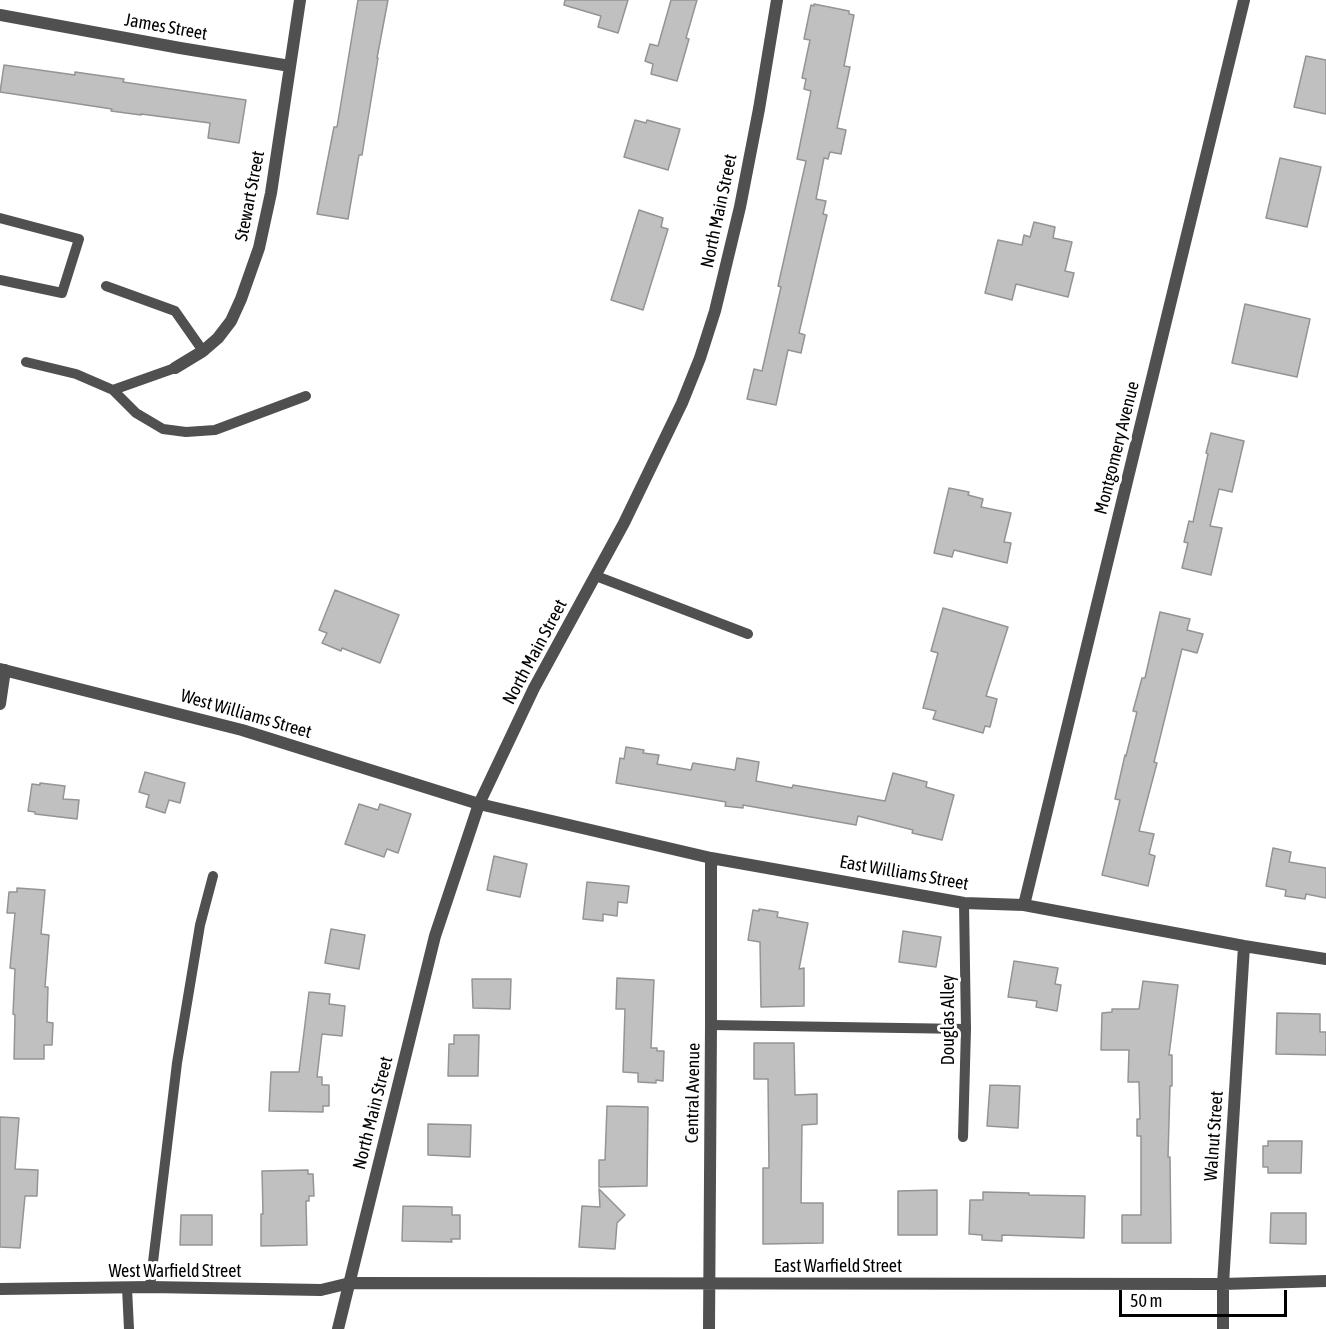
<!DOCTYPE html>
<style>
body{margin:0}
#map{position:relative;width:1326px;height:1329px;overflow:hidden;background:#fff;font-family:"Asap Condensed",sans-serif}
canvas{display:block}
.scale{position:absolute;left:1119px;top:1290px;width:168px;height:27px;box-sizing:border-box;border:3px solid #000;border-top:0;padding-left:8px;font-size:18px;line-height:21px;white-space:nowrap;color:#000;-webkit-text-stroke:4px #fff;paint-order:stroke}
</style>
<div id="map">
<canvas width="1326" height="1329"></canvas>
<div class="scale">50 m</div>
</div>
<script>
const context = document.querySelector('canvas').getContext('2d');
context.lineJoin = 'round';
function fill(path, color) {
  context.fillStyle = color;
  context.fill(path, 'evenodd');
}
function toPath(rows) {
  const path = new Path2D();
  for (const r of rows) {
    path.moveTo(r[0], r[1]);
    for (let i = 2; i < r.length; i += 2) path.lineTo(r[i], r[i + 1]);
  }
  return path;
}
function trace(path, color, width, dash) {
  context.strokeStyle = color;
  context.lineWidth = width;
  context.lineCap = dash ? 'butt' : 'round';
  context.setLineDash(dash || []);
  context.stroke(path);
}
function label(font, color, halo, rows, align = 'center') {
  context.font = font + ' "Asap Condensed",sans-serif';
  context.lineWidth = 6;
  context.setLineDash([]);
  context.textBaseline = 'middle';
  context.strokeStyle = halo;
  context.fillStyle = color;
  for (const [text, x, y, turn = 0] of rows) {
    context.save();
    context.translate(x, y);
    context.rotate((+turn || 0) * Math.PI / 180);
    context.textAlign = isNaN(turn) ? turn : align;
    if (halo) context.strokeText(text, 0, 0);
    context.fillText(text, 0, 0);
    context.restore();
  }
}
const building = toPath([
 [358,0,388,0,377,58,378,58,362,155,359,155,348,219,317,214,334,127,337,127,358,0],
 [565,0,628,0,618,33,598,27,601,16,564,5,565,0],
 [671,0,697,0,686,38,689,39,677,81,651,74,653,64,645,61,650,44,658,46,671,0],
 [814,4,849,11,849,14,854,15,844,66,850,67,837,128,846,130,841,154,830,152,828,159,824,158,816,199,826,201,823,214,827,215,799,333,805,335,801,353,788,350,776,405,747,399,754,369,762,371,781,287,778,286,806,161,797,159,811,91,804,89,806,79,802,78,810,40,804,39,811,5,814,6,814,4],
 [1306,56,1326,60,1326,114,1294,107,1306,56],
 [4,65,75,75,75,72,124,79,123,82,246,100,239,143,208,138,210,123,141,114,141,115,111,111,112,109,0,92,4,65],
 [635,120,646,123,647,120,680,129,668,170,624,157,635,120],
 [1280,158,1321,167,1307,227,1266,218,1280,158],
 [639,210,663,218,661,227,668,229,643,310,611,300,639,210],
 [1034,222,1055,227,1053,238,1072,242,1065,271,1074,273,1068,297,1016,284,1012,300,985,293,998,240,1022,245,1024,235,1030,237,1034,222],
 [1245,304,1310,319,1297,377,1232,363,1245,304],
 [1211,433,1244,441,1232,492,1219,489,1210,526,1222,528,1211,575,1182,568,1188,543,1184,542,1189,521,1193,522,1208,454,1206,453,1211,433],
 [949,488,969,492,968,495,983,499,981,507,1011,513,1004,542,1011,543,1007,563,954,550,952,557,934,553,949,488],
 [335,590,399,615,380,663,342,648,341,651,322,643,327,633,319,630,335,590],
 [943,608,1008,627,986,696,997,699,990,727,985,726,983,733,933,719,936,711,923,708,938,653,931,651,943,608],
 [1160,612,1190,619,1187,630,1203,634,1197,653,1182,649,1154,762,1157,763,1139,831,1154,834,1149,854,1155,856,1148,886,1102,875,1120,800,1115,799,1125,755,1126,756,1137,712,1133,711,1142,678,1145,678,1160,612],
 [626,747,644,750,643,753,659,755,657,764,691,770,693,763,735,770,737,758,759,762,756,781,792,788,793,785,885,801,893,773,927,782,926,787,954,795,942,840,912,833,913,830,858,816,856,825,743,805,743,808,725,806,726,802,616,783,620,758,624,759,626,747],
 [145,772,185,783,180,803,169,800,165,813,146,807,149,795,139,792,145,772],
 [40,783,65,786,63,799,79,800,77,819,35,814,35,812,28,811,32,784,40,785,40,783],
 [359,804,378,810,380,804,411,814,398,853,387,849,384,857,345,844,359,804],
 [1273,848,1291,852,1289,862,1326,868,1326,898,1306,894,1305,899,1285,896,1286,890,1266,886,1273,848],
 [494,856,527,864,520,897,487,890,494,856],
 [587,882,629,886,627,903,618,902,617,916,603,914,603,921,583,919,587,882],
 [17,888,45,890,41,934,49,935,45,987,48,987,47,1022,53,1023,52,1045,44,1045,44,1059,14,1059,15,1015,13,1014,15,969,10,968,15,913,7,913,9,892,17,892,17,888],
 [759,909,778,912,777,917,808,923,799,969,804,968,804,1006,761,1007,760,942,748,940,753,910,759,911,759,909],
 [331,929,365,935,359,969,325,963,331,929],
 [903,931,941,937,936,967,899,962,903,931],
 [1014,961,1058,968,1055,984,1061,985,1057,1011,1036,1007,1037,1001,1008,997,1014,961],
 [617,978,654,980,651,1048,657,1048,657,1051,664,1051,663,1081,656,1080,656,1083,638,1082,638,1073,623,1072,625,1009,616,1009,617,978],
 [472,979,511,979,510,1009,473,1008,472,979],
 [1143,981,1178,985,1169,1055,1172,1055,1172,1086,1170,1086,1168,1157,1170,1157,1171,1243,1122,1243,1122,1215,1141,1215,1141,1136,1137,1136,1137,1119,1140,1119,1139,1082,1128,1082,1129,1050,1101,1050,1102,1013,1112,1012,1112,1009,1139,1009,1143,981],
 [309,992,330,994,329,1004,345,1006,342,1036,322,1034,317,1077,322,1077,322,1085,329,1085,329,1106,323,1106,323,1112,269,1111,271,1072,299,1072,309,992],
 [1277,1013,1320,1014,1320,1032,1326,1032,1326,1055,1276,1054,1277,1013],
 [454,1035,479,1035,478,1076,448,1076,449,1044,454,1044,454,1035],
 [754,1043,794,1043,795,1095,817,1094,817,1124,802,1125,801,1203,823,1203,823,1243,763,1244,763,1168,769,1168,768,1079,754,1079,754,1043],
 [990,1085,1020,1086,1018,1128,987,1126,990,1085],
 [607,1106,648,1107,647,1186,599,1187,599,1160,605,1160,607,1106],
 [0,1117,19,1118,15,1169,38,1170,37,1196,25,1196,20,1248,0,1247,0,1117],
 [428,1124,471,1125,470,1157,428,1155,428,1124],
 [1268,1141,1302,1141,1301,1173,1268,1173,1268,1167,1263,1167,1263,1146,1268,1146,1268,1141],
 [308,1170,308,1174,313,1174,314,1196,309,1196,309,1201,306,1201,307,1245,261,1246,261,1214,263,1214,262,1171,308,1170],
 [599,1189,625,1215,617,1223,615,1249,579,1247,582,1206,600,1207,599,1189],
 [937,1190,937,1235,898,1235,898,1191,937,1190],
 [983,1192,1029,1193,1029,1195,1085,1196,1084,1238,1002,1235,1002,1241,982,1240,982,1235,969,1234,970,1200,983,1200,983,1192],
 [403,1206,452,1207,452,1215,460,1215,460,1239,451,1239,452,1242,402,1241,403,1206],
 [1271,1213,1306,1213,1306,1244,1270,1243,1271,1213],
 [181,1215,212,1215,212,1245,180,1245,181,1215]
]);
const service = toPath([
 [0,218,79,239,62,293,0,280],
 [106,286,175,311,203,351],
 [26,362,76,374,113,390,136,413,163,429,186,432,215,430,306,396],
 [113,390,175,368],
 [596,576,748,634],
 [711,1025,966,1029],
 [963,1137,966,1029,964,903],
 [150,1287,177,1063,200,925,213,876],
 [127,1288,129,1329]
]);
const minor = toPath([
 [0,15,180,48,290,66],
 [175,368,203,351,218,338,231,321,241,299,259,248,271,193,300,0],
 [0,669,242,730,479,804,711,858,964,903,1024,905,1244,946,1326,959],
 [0,704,5,670],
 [1024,905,1244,0],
 [0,1289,150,1287,321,1290,350,1283,1223,1284,1326,1281],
 [709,1329,711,1025,711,858],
 [1223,1329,1223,1284,1244,946]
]);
const tertiary = toPath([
 [338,1329,435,936,479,804,534,688,624,523,682,403,700,358,715,311,740,207,759,109,777,0]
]);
const streetNames = [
 ["James Street",166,27,10],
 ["Stewart Street",250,196,-79],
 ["North Main Street",719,211,-78],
 ["Montgomery Avenue",1117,448,-76],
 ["North Main Street",535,652,-62],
 ["West Williams Street",246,714,16],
 ["East Williams Street",904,873,10],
 ["Douglas Alley",948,1020,-90],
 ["Central Avenue",693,1093,-89],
 ["North Main Street",373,1113,-76],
 ["Walnut Street",1214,1136,-86],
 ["East Warfield Street",838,1266],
 ["West Warfield Street",175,1271]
];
fill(building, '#c0c0c0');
trace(building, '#949494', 1.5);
trace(service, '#505050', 10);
trace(minor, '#505050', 12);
trace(tertiary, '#505050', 12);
label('18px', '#000', '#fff', streetNames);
</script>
